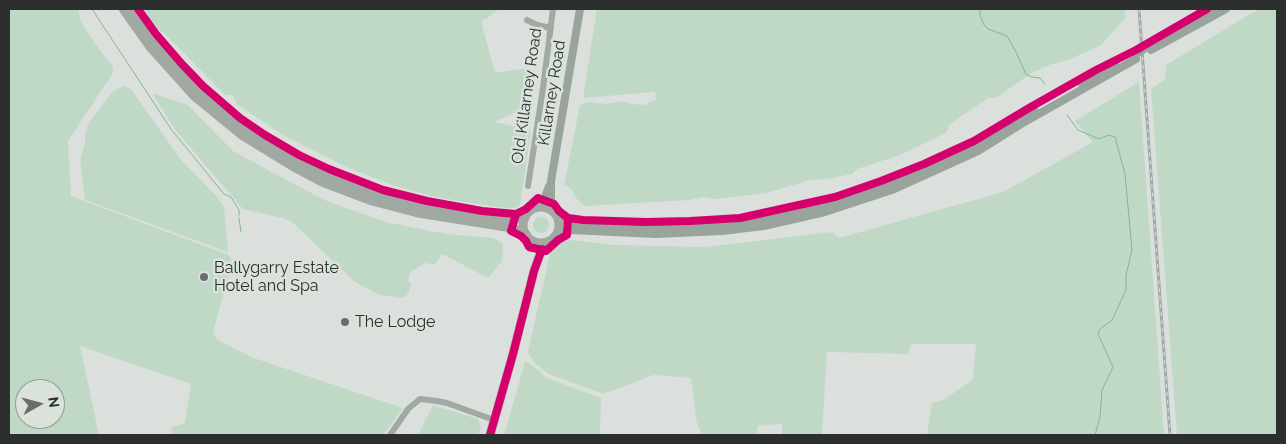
<!DOCTYPE html>
<style>
body{margin:0}
#map{position:relative;width:1286px;height:444px;overflow:hidden;background:#dce0dd;font-family:Raleway,sans-serif}
canvas{display:block}
.frame{position:absolute;inset:0;border:10px solid #2c2f2d;pointer-events:none}
.north{position:absolute;left:15px;top:379px;width:50px;height:50px;box-sizing:border-box;background:#dae2dc;border:1px solid #949a96;border-radius:50%;rotate:83deg;font-size:14px;font-weight:700;line-height:20px;text-align:center;color:#2c2f2d}
.north::after{content:'';display:block;margin:auto;width:18px;height:22px;background:#6a6d6b;clip-path:polygon(50% 0,100% 100%,50% 72%,0 100%)}
</style>
<div id="map">
<canvas width="1286" height="444"></canvas>
<div class="frame"></div>
<div class="north">N</div>
</div>
<script>
const context = document.querySelector('canvas').getContext('2d');
context.lineJoin = 'round';
function fill(path, color) {
  context.fillStyle = color;
  context.fill(path, 'evenodd');
}
function toPath(rows) {
  const path = new Path2D();
  for (const r of rows) {
    if (r.length === 3) {
      path.moveTo(r[0] + r[2], r[1]);
      path.arc(r[0], r[1], r[2], 0, 2 * Math.PI);
      continue;
    }
    path.moveTo(r[0], r[1]);
    for (let i = 2; i < r.length; i += 2) path.lineTo(r[i], r[i + 1]);
  }
  return path;
}
function trace(path, color, width, dash) {
  context.strokeStyle = color;
  context.lineWidth = width;
  context.lineCap = dash ? 'butt' : 'round';
  context.setLineDash(dash || []);
  context.stroke(path);
}
function label(font, color, halo, rows, align = 'center') {
  context.font = font + ' Raleway,sans-serif';
  context.lineWidth = 5;
  context.setLineDash([]);
  context.textBaseline = 'middle';
  context.strokeStyle = halo;
  context.fillStyle = color;
  for (const [text, x, y, turn = 0] of rows) {
    context.save();
    context.translate(x, y);
    context.rotate((+turn || 0) * Math.PI / 180);
    context.textAlign = isNaN(turn) ? turn : align;
    if (halo) context.strokeText(text, 0, 0);
    context.fillText(text, 0, 0);
    context.restore();
  }
}
const green = toPath([
 [9,9,78,9,81,22,96,45,113,67,113,73,68,141,71,196,229,255,232,262,213,333,218,340,251,357,403,408,383,435,173,435,171,427,185,423,191,384,80,346,99,435,9,435],
 [25,389,55,389,55,419,25,419],
 [145,9,500,9,486,19,481,21,495,73,527,68,528,81,524,84,524,109,494,122,531,130,520,205,515,208,506,208,470,203,431,196,392,185,349,168,283,135,237,104,232,95,225,95,166,35,152,24],
 [597,9,1125,9,1125,18,1101,45,1068,60,1052,64,1033,72,996,98,988,98,950,124,946,133,900,155,857,169,852,174,827,179,810,180,767,193,715,199,704,197,690,200,585,206,575,197,572,189,564,185,580,105,590,102,606,104,623,101,631,104,645,105,651,101,656,100,655,92,583,98],
 [1261,9,1277,9,1277,435,1177,435,1151,89,1165,79,1166,65,1250,14],
 [1139,82,1164,435,927,435,932,403,945,399,973,379,976,344,911,344,908,354,827,352,822,435,782,435,782,424,777,424,758,426,757,435,702,435,697,424,691,378,654,375,603,394,549,374,536,364,529,355,528,351,551,250,561,242,574,240,614,245,705,247,832,232,839,238,1003,192,1093,142,1075,121],
 [123,86,131,89,181,160,218,198,224,207,228,252,85,200,80,160,85,143,85,133,89,123,112,92],
 [152,93,188,105,233,151,290,182,327,201,386,222,446,234,493,238,503,243,502,261,488,278,442,254,435,265,425,263,410,272,408,281,411,283,409,292,406,296,399,298,377,294,355,282,292,222,282,218,243,209,176,131],
 [541,225,8],
 [525,362,528,362,547,378,601,398,600,435,504,435],
 [433,405,478,419,481,428,478,435,418,435]
]);
const stream = toPath([
 [92,9,171,129,224,194,231,197,239,210,239,215],
 [980,9,980,15,984,25,988,29,1007,36,1016,52,1026,74,1031,77,1040,78,1045,84],
 [1067,115,1078,130,1099,139,1109,135,1115,137,1125,174,1132,250,1126,275,1126,290,1112,320,1100,329,1098,334,1113,367,1102,390,1100,417,1095,435],
 [239,218,241,232]
]);
const minor = toPath([
 [527,20,537,25,551,28],
 [528,186,543,88,553,9],
 [390,435,408,409,420,399,437,401,447,403,494,420]
]);
const major = toPath([
 [1164,37,1215,9],
 [1151,50,1226,9],
 [1082,84,1115,65],
 [536,208,545,197,549,186],
 [551,210,551,181,580,9],
 [558,219,576,224,653,227,698,226,743,223,791,214,826,205,894,183,930,167,978,144,1035,111],
 [557,234,571,230,656,234,722,231,764,226,825,212,892,190,978,151,1021,124,1136,59]
]);
const highway = toPath([
 [123,9,150,47,194,96,243,136,292,166,322,182,372,201,418,213,512,228,526,234],
 [131,9,151,38,176,67,198,90,248,132,295,159,322,174,376,195,420,206,478,216,509,219,525,218],
 [541,225,18],
 [490,435,513,354,534,271,542,249,549,242]
]);
const rail = toPath([
 [1139,9,1170,435]
]);
const majorBridge = toPath([
 [1136,54,1152,44]
]);
const cycleway = toPath([
 [138,9,156,34,181,63,203,86,240,118,265,135,299,155,329,169,383,190,427,201,482,211,516,214,526,209,538,198,554,204,559,211,568,218,583,220,646,222,690,221,740,218,835,197,881,181,924,164,974,141,1029,108,1096,70,1136,50,1207,9],
 [516,214,511,231,521,236,526,241,529,247,546,251,558,240,567,235,568,218],
 [490,435,513,354,534,271,542,249]
]);
const markers = [
 [204,277,5,"#6a6d6b"],
 [345,322,5,"#6a6d6b"]
];
const streetNames = [
 ["Killarney Road",552,93,-81],
 ["Old Killarney Road",527,96,-82]
];
const poiNames = [
 ["Ballygarry Estate",214,268],
 ["Hotel and Spa",214,286],
 ["The Lodge",355,322]
];
fill(green, '#bfd9c6');
trace(stream, '#84b593', 1);
trace(minor, '#9faaa2', 6);
trace(major, '#98a49c', 8);
trace(highway, '#a0a9a2', 9);
trace(rail, '#a2aaa5', 3);
trace(rail, '#dae2dc', 1, [4]);
trace(majorBridge, '#98a49c', 8);
trace(cycleway, '#d6006c', 8);
for (const [x, y, r, color] of markers) {
  const dot = new Path2D();
  dot.arc(x, y, r, 0, 2 * Math.PI);
  context.fillStyle = color;
  context.fill(dot);
  trace(dot, '#dae2dc', 2);
}
label('16px', '#2c2f2d', '#dae2dc', streetNames);
label('16px', '#2c2f2d', '#dae2dc', poiNames, 'left');
</script>
